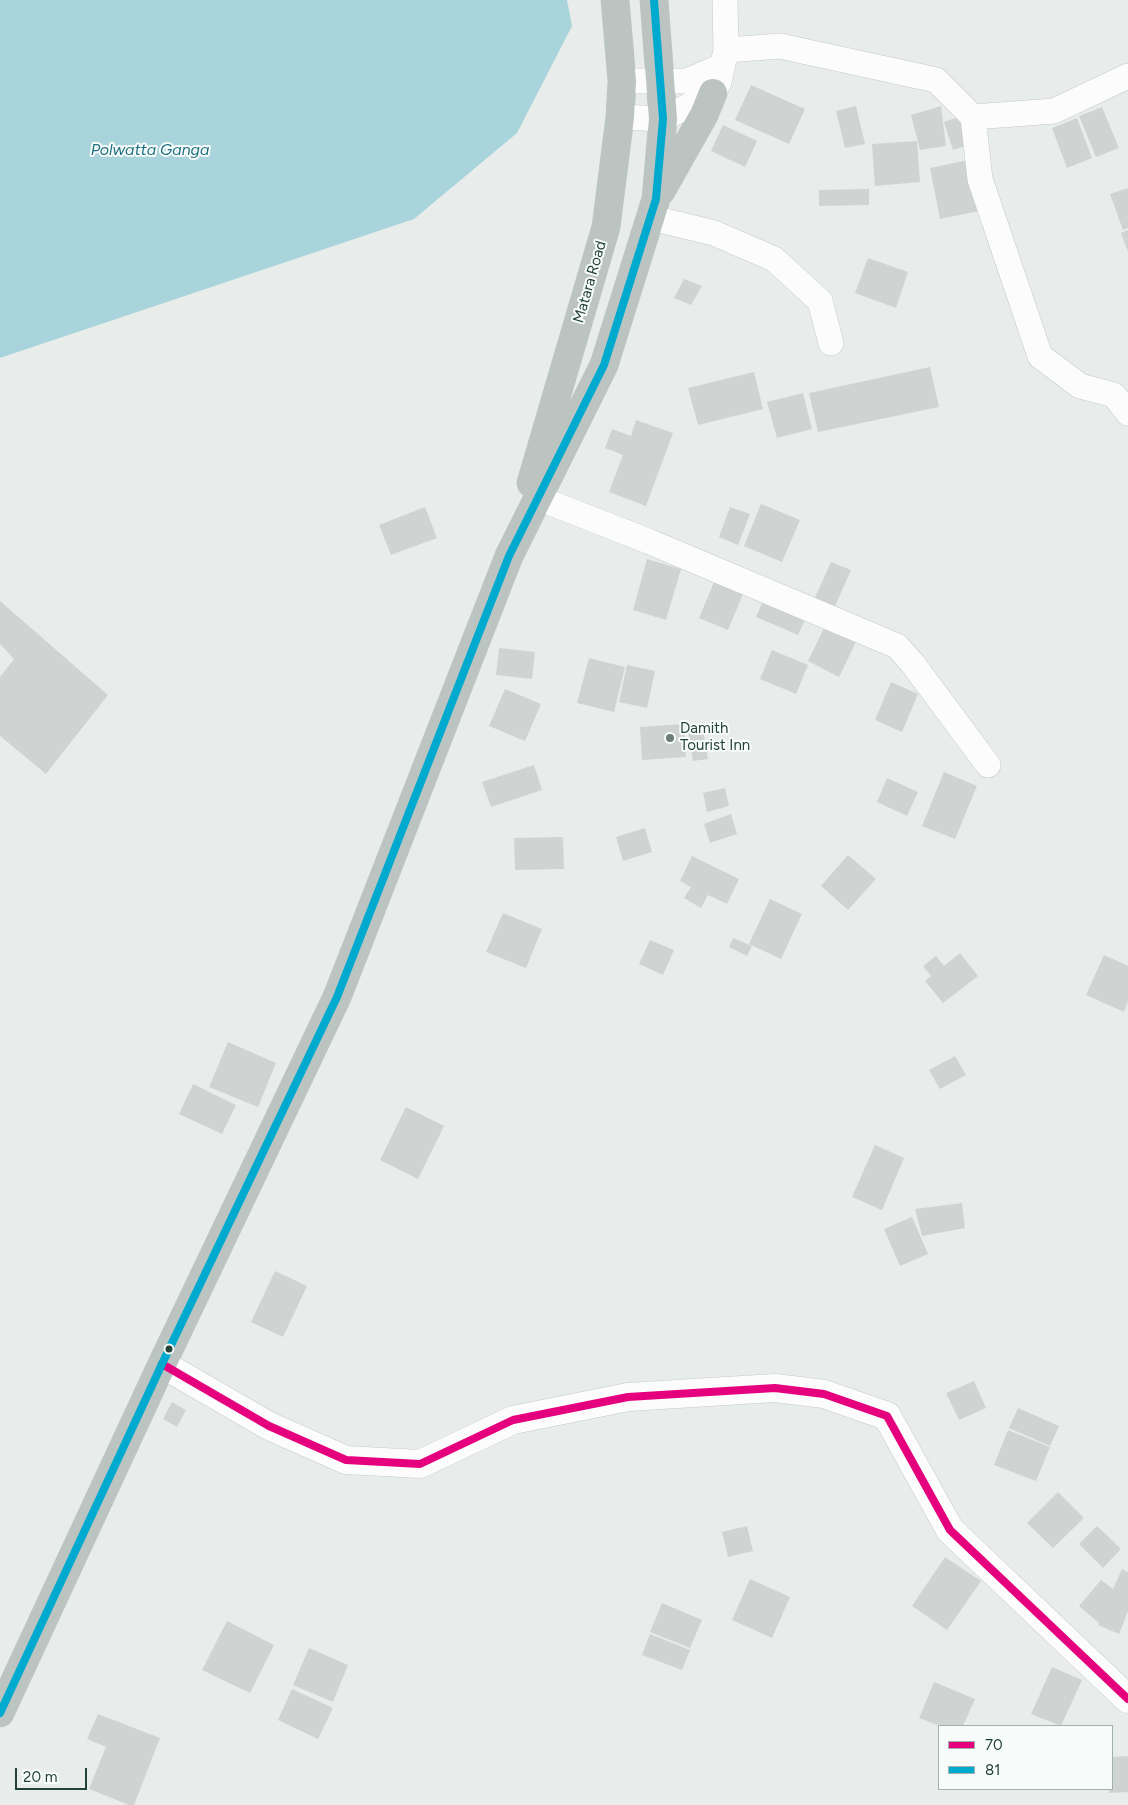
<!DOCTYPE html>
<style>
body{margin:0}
#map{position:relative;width:1128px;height:1805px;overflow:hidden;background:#e8edeb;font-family:Figtree,sans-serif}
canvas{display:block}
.legend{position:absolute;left:938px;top:1725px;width:175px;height:65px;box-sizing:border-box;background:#f7fbf9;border:1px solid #a3b1ad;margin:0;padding:6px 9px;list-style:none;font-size:15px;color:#24423a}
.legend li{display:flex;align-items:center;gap:10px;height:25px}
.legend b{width:25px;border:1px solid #a3b1ad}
.scale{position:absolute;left:15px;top:1768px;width:72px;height:22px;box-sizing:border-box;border:2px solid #24423a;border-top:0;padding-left:6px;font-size:15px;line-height:18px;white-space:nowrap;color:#24423a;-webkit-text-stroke:4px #f7fbf9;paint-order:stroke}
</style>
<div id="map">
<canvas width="1128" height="1805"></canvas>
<ul class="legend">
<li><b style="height:6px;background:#e5007d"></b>70</li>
<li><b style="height:6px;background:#00a9ce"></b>81</li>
</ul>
<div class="scale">20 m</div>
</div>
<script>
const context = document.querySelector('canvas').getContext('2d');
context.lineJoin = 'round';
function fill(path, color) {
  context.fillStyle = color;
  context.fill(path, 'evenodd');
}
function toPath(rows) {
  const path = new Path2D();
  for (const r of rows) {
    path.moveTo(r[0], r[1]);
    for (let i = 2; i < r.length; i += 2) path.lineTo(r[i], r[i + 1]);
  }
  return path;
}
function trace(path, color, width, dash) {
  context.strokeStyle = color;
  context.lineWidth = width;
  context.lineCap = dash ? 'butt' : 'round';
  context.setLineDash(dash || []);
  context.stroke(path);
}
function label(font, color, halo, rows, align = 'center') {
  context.font = font + ' Figtree,sans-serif';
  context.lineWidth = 4;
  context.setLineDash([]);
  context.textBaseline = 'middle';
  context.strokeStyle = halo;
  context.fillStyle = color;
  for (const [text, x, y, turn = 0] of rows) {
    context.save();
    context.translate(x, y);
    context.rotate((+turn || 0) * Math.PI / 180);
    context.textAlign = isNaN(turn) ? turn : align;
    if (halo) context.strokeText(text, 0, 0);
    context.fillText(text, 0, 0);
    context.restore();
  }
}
const water = toPath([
 [0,0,567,0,572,26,517,133,414,219,0,358]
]);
const building = toPath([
 [751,85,805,109,789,144,735,120],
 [856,106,865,144,845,148,836,111],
 [941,106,946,146,920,150,911,115],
 [1102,107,1119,148,1096,157,1079,116],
 [959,117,968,145,953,150,944,122],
 [1077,118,1092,158,1067,168,1052,128],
 [723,125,757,141,745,167,711,151],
 [917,141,920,182,875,186,872,144],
 [968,160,979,211,940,219,930,168],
 [1128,188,1128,228,1123,230,1110,194],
 [869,189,869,205,819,206,819,190],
 [1128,230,1128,252,1121,233],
 [868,258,908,272,896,308,855,293],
 [684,279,702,286,691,305,674,298],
 [930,367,939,407,818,432,809,393],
 [754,372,763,409,698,425,688,388],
 [803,393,812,429,777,438,767,402],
 [636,420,673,433,646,506,609,492,623,455,605,448,612,429,631,436],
 [761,504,800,520,782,562,744,546],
 [425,507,437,538,391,555,379,525],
 [730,507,750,514,738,545,719,537],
 [647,559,681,569,666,620,633,610],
 [831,562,851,570,832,613,812,604],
 [717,575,746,587,728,630,699,618],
 [766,594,808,613,798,635,756,617],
 [0,601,108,695,46,774,0,736,0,677,14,659,0,644],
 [827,622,858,638,839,677,808,661],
 [499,648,535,652,532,679,496,675],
 [772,650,808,665,796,694,760,679],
 [589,658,625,667,614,712,577,703],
 [627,665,655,671,647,708,619,702],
 [891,682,918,694,902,732,875,720],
 [505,689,541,704,525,741,489,726],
 [684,724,686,757,642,760,640,727],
 [702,724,708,759,693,761,687,726],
 [534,765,542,790,491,807,482,782],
 [944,772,977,786,955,839,922,826],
 [887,778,918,792,907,816,877,802],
 [725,788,729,806,707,812,703,793],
 [731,814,737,834,710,843,704,824],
 [645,828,652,852,623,861,616,837],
 [563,837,564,869,515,870,514,838],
 [848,855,876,879,848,910,821,886],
 [692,856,739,879,727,904,708,895,701,908,684,898,691,887,680,881],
 [770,899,802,914,781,959,749,944],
 [503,913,542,929,526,968,486,952],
 [733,938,752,946,747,956,729,947],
 [650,940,674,950,663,975,639,964],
 [960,953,978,976,943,1003,925,981,931,976,923,966,936,956,944,966],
 [1104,955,1128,966,1128,1001,1124,1012,1086,995],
 [228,1042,276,1063,258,1107,209,1087],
 [955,1056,966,1075,940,1089,929,1070],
 [193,1084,236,1105,222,1134,179,1114],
 [406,1107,444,1126,418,1179,380,1160],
 [875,1145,904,1158,882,1210,852,1197],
 [962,1203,965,1228,922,1236,915,1209],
 [912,1217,928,1254,900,1266,884,1229],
 [275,1271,307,1286,283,1337,251,1322],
 [974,1381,986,1408,959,1420,946,1393],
 [172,1402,186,1410,177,1427,163,1419],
 [1018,1408,1059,1426,1050,1446,1009,1428],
 [1008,1430,1050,1447,1036,1481,994,1465],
 [1058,1492,1084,1518,1053,1548,1027,1523],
 [747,1526,753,1551,728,1557,722,1532],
 [1097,1526,1121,1549,1103,1568,1079,1544],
 [945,1557,981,1581,947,1630,912,1606],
 [1122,1569,1128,1572,1128,1611,1119,1634,1098,1625,1099,1623,1079,1606,1101,1580,1113,1589],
 [750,1579,790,1597,772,1638,732,1620],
 [662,1603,702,1620,690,1648,650,1632],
 [227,1621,274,1645,250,1693,202,1670],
 [650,1634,690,1650,682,1670,642,1655],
 [309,1648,348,1665,333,1702,293,1685],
 [1052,1667,1082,1680,1061,1726,1031,1714],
 [934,1682,975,1699,963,1726,940,1726,919,1718],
 [292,1689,333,1708,318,1739,278,1720],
 [98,1714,160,1738,134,1805,129,1805,89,1789,106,1747,87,1739],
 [1128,1756,1128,1792,1109,1793,1109,1789,1112,1789,1112,1757]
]);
const street = toPath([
 [725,0,726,50],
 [622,81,687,81,722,66],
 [620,117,663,119,713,93,719,82,726,50,780,46,936,80,973,117,980,179,1040,356,1080,386,1114,395,1128,413],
 [973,117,1054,111,1128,76],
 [652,218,714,233,774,259,820,301,831,343],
 [538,498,648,541,897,646,913,664,988,765]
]);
const secondary = toPath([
 [162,1364,269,1426,346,1460,420,1464,513,1420,628,1397,775,1388,824,1394,887,1416,950,1530,1128,1699]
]);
const highway = toPath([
 [661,191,704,115,713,93],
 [531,483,606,227,620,117,622,81,615,0],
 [0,1713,162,1364,337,997,509,556,604,365,656,199,663,119,654,0]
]);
const bus1 = toPath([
 [162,1364,269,1426,346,1460,420,1464,513,1420,628,1397,775,1388,824,1394,887,1416,950,1530,1128,1699]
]);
const bus2 = toPath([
 [0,1713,162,1364,337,997,509,556,604,365,656,199,663,119,654,0]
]);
const markers = [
 [670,738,5,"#697e78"],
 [169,1349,4.5,"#24423a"]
];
const streetNames = [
 ["Matara Road",590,282,-74]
];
const poiNames = [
 ["Damith",680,729],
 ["Tourist Inn",680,746]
];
const waterNames = [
 ["Polwatta Ganga",150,150]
];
fill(water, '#a9d4db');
fill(building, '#cfd4d2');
trace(street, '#c5cac8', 26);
trace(secondary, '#c3cbc8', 29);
trace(highway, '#c3ccc9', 29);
trace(street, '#fcfcfc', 25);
trace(secondary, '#fcfcfc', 28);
trace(highway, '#bcc4c2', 28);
trace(bus1, '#e5007d', 8);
trace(bus2, '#00a9ce', 8);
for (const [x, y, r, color] of markers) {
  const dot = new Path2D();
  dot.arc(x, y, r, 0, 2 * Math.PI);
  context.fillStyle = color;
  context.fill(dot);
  trace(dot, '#f7fbf9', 2);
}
label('15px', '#24423a', '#f7fbf9', streetNames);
label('15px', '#24423a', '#f7fbf9', poiNames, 'left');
label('italic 16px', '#1c6f80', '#f7fbf9', waterNames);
</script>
